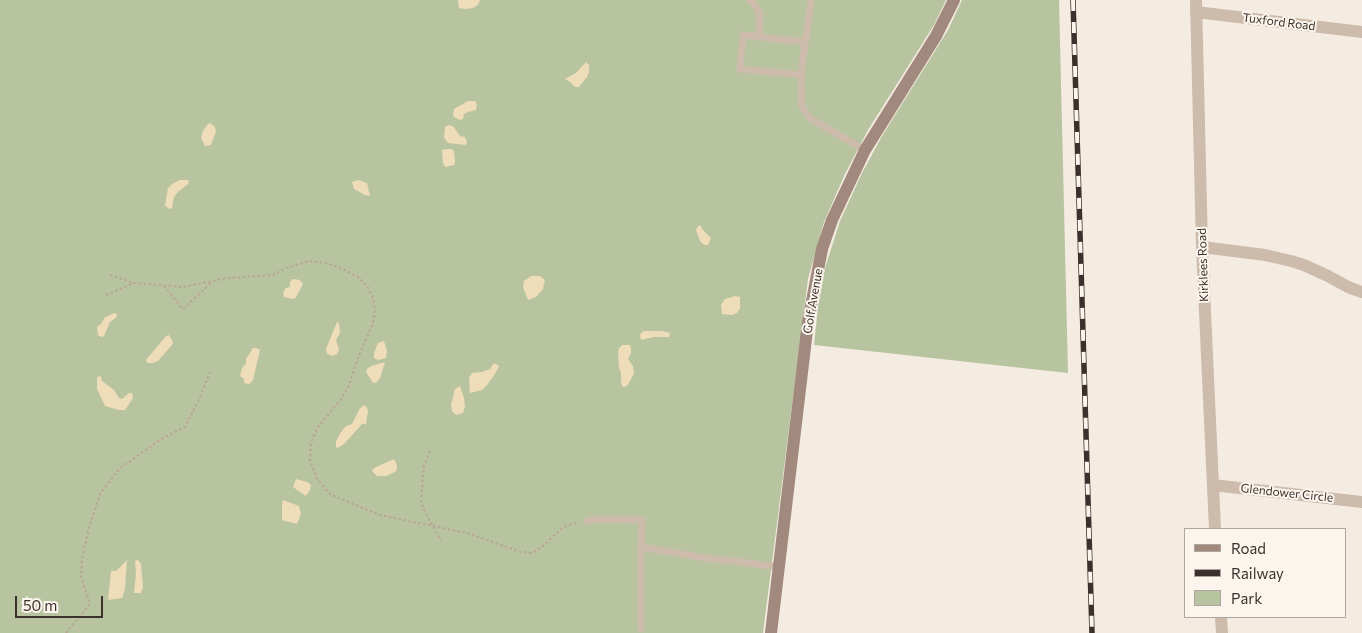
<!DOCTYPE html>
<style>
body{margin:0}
#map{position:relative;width:1362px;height:633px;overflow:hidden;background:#f4ebe1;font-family:Commissioner,sans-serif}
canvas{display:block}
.legend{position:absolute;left:1184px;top:528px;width:162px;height:90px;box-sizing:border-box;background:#fbf5ee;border:1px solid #aea6a0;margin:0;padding:6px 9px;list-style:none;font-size:15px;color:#3b302b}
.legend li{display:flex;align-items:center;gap:10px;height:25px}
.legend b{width:25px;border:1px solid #aea6a0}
.scale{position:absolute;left:15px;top:596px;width:88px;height:22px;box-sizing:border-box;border:2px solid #3b302b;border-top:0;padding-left:6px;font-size:15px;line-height:18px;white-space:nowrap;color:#3b302b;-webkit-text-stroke:4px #fbf5ee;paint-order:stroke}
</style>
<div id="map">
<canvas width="1362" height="633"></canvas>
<ul class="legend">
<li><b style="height:6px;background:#a18a7d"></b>Road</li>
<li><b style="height:6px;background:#3b302b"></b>Railway</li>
<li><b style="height:14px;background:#b8c4a0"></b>Park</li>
</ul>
<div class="scale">50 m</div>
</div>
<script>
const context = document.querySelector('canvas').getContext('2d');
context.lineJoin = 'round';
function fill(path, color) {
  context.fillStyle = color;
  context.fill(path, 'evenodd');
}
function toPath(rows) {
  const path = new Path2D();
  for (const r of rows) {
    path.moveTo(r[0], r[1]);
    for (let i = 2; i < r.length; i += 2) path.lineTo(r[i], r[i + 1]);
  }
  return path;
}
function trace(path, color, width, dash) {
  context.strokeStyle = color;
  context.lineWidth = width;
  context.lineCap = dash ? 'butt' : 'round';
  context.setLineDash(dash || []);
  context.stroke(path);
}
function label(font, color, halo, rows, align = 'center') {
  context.font = font + ' Commissioner,sans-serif';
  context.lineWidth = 4;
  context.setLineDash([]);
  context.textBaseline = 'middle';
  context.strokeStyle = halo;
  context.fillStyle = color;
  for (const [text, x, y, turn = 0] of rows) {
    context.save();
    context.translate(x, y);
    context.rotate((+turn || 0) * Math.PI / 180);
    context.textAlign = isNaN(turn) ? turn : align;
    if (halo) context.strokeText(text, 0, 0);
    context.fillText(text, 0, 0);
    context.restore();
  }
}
const green = toPath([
 [0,0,946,0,934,25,868,130,845,174,824,222,808,279,763,633,0,633],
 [962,0,1059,0,1068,373,814,345,818,307,825,268,840,221,862,173,882,136,948,30]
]);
const sand = toPath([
 [458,0,480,0,478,5,473,8,465,9,459,8],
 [586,62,589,65,589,72,587,77,579,87,575,87,570,82,565,79,576,73],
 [468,101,475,101,477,104,476,110,468,112,464,114,463,119,459,120,453,116,454,109],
 [210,123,215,127,216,132,211,145,205,146,201,138,203,131,207,125],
 [448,125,453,126,460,136,465,137,467,143,465,145,448,143,444,138,445,127],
 [448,149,452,149,454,152,455,161,454,165,445,167,443,163,442,150],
 [180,180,189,180,188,184,178,192,174,197,172,208,169,209,165,205,168,188,172,184],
 [359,180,367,183,370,196,365,195,354,189,352,182],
 [698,226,701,226,702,229,711,238,708,245,704,245,700,241,696,230],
 [531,276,540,276,545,280,543,289,536,297,528,300,523,287,524,281],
 [292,279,300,280,303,284,296,297,294,299,284,297,283,292,286,288,290,287,290,282],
 [735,296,740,297,740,308,737,313,732,315,722,314,721,305,725,299],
 [115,313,117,315,116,318,110,322,104,336,101,337,98,335,97,327,101,324,105,317],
 [337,322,339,323,340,333,336,340,339,350,337,354,333,356,327,354,326,349],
 [643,331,662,331,670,333,669,337,654,337,641,340,640,335],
 [169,335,173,342,172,345,158,361,153,363,147,363,146,360,166,336],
 [384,341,387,351,386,358,378,360,374,358,374,353,378,343],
 [622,345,630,345,631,348,631,353,628,359,633,366,634,374,627,386,624,387,622,386,621,381,621,373,619,367,618,353,619,348],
 [253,348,256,348,260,350,253,380,249,384,244,383,244,379,240,376,242,368,246,364,246,359],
 [385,362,380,378,377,382,373,383,366,372,367,369,371,366],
 [494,363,499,366,495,374,487,385,482,390,470,393,469,378,472,373,482,372,490,369],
 [99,376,101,377,102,381,114,390,119,398,122,399,129,393,132,393,133,398,125,410,119,410,105,406,97,389,97,378],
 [460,386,464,398,465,407,463,413,456,415,452,411,451,405,455,389],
 [365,405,368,410,366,424,362,424,344,444,338,448,336,447,336,441,341,432,346,426,352,424,360,408],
 [394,459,397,465,397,469,395,472,386,476,377,476,372,471,374,468],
 [296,479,307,482,311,485,310,490,306,496,293,487],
 [283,500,299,506,301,514,297,524,282,520,282,505],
 [127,560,125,589,122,598,108,600,111,571,116,571],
 [138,560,141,564,143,587,141,593,134,593,136,574,135,561]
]);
const path = toPath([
 [110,275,134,283,183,287,228,278,273,275,286,268,309,261,326,263,341,268,358,277,367,286,373,298,375,311,373,323,357,360,349,385,342,398,317,428,311,443,310,461,317,479,331,495,380,515,467,533,521,552,532,553,542,547,563,527,579,522],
 [164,286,183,309,211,283],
 [106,295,134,283],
 [430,451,424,466,421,501,425,512,441,541],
 [66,633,90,604,81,577,82,559,89,528,100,494,120,468,163,438,185,427,200,397,210,372]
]);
const lane = toPath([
 [750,0,757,8,760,15,759,37],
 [811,0,802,66,801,87,802,107,811,119,865,150],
 [801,75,740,69,743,35,805,42],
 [587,521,594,519,642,520,641,547],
 [641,629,641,547,700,557,779,567]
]);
const street = toPath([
 [1196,0,1202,247,1215,529],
 [1196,12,1362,32],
 [1202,247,1265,255,1291,261,1304,265,1328,276,1348,287,1362,292],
 [1213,485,1362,502],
 [1221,617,1222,633]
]);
const secondary = toPath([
 [771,633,808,322,822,249,832,220,865,150,936,36,954,0]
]);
const rail = toPath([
 [1073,0,1092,633]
]);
const streetNames = [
 ["Tuxford Road",1279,22,7],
 ["Kirklees Road",1203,265,-92],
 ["Golf Avenue",813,301,-80],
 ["Glendower Circle",1287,493,6]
];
fill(green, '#b8c4a0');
fill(sand, '#efdcb8');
trace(path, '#b9a596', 2, [2.5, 2.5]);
trace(lane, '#cdbbac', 7);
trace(street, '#cdbbac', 12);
trace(secondary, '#a18a7d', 12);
trace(rail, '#3b302b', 5.5);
trace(rail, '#fbf5ee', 4, [11]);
label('12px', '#3b302b', '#fbf5ee', streetNames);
</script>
